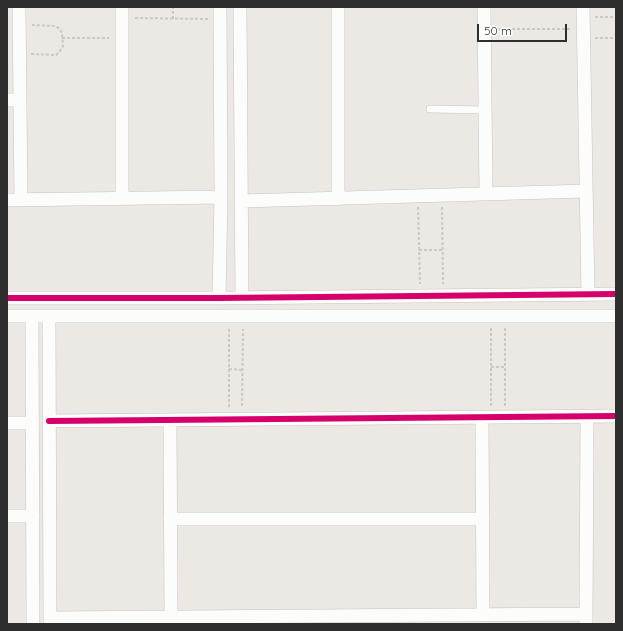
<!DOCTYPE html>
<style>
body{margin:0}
#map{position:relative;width:623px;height:631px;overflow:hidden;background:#ece8e4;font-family:Quicksand,sans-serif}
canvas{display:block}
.frame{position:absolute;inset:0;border:8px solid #2e2e2e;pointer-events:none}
.scale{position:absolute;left:477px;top:24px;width:90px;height:18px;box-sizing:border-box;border:2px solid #2e2e2e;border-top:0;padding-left:5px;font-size:12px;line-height:14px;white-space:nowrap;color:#2e2e2e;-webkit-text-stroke:3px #fff;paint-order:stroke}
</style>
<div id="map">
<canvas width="623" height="631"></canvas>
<div class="frame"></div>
<div class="scale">50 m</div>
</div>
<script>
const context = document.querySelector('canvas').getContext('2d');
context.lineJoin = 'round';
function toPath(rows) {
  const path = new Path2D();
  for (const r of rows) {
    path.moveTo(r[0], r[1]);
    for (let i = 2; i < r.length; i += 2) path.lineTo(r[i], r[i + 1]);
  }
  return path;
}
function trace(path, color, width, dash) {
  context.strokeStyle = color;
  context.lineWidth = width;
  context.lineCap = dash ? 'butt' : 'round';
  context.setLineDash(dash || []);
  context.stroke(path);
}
const path = toPath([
 [595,17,616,17],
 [135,18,208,19],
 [173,19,173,7],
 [497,29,571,29],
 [62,38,109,38],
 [595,38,616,38],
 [31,54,56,55,60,51,63,46,62,33,59,28,54,26,32,25],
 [418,207,420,284],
 [442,207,443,284],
 [419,250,443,250],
 [491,328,491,406],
 [505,328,505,406],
 [491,367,505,367],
 [229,369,243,370],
 [242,406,243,329],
 [229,407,229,327]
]);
const service = toPath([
 [430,109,485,110]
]);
const minor = toPath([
 [19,7,21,199],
 [122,7,122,198],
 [240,7,242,298],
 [338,7,338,199],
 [484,7,486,194],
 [583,7,588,294],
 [7,100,20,100],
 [7,200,221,197],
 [242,201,586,191],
 [7,298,219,298,616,294],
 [219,298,221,197,220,7],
 [7,316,616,316],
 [32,316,33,624],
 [49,316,50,624],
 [482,417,483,615],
 [170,420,171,617],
 [49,421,616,416],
 [7,423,32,423],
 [7,516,33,516],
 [170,519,483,519],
 [50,618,586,614],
 [586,624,587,416]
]);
const cycleway = toPath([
 [7,298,219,298,616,294],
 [49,421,616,416]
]);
trace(service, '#c5c4c5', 8);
trace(minor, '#c5c4c5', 14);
trace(path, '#c9c9c8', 2, [3, 2]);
trace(service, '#fcfcfb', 7);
trace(minor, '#fcfcfb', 13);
trace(cycleway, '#d6006c', 6);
</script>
